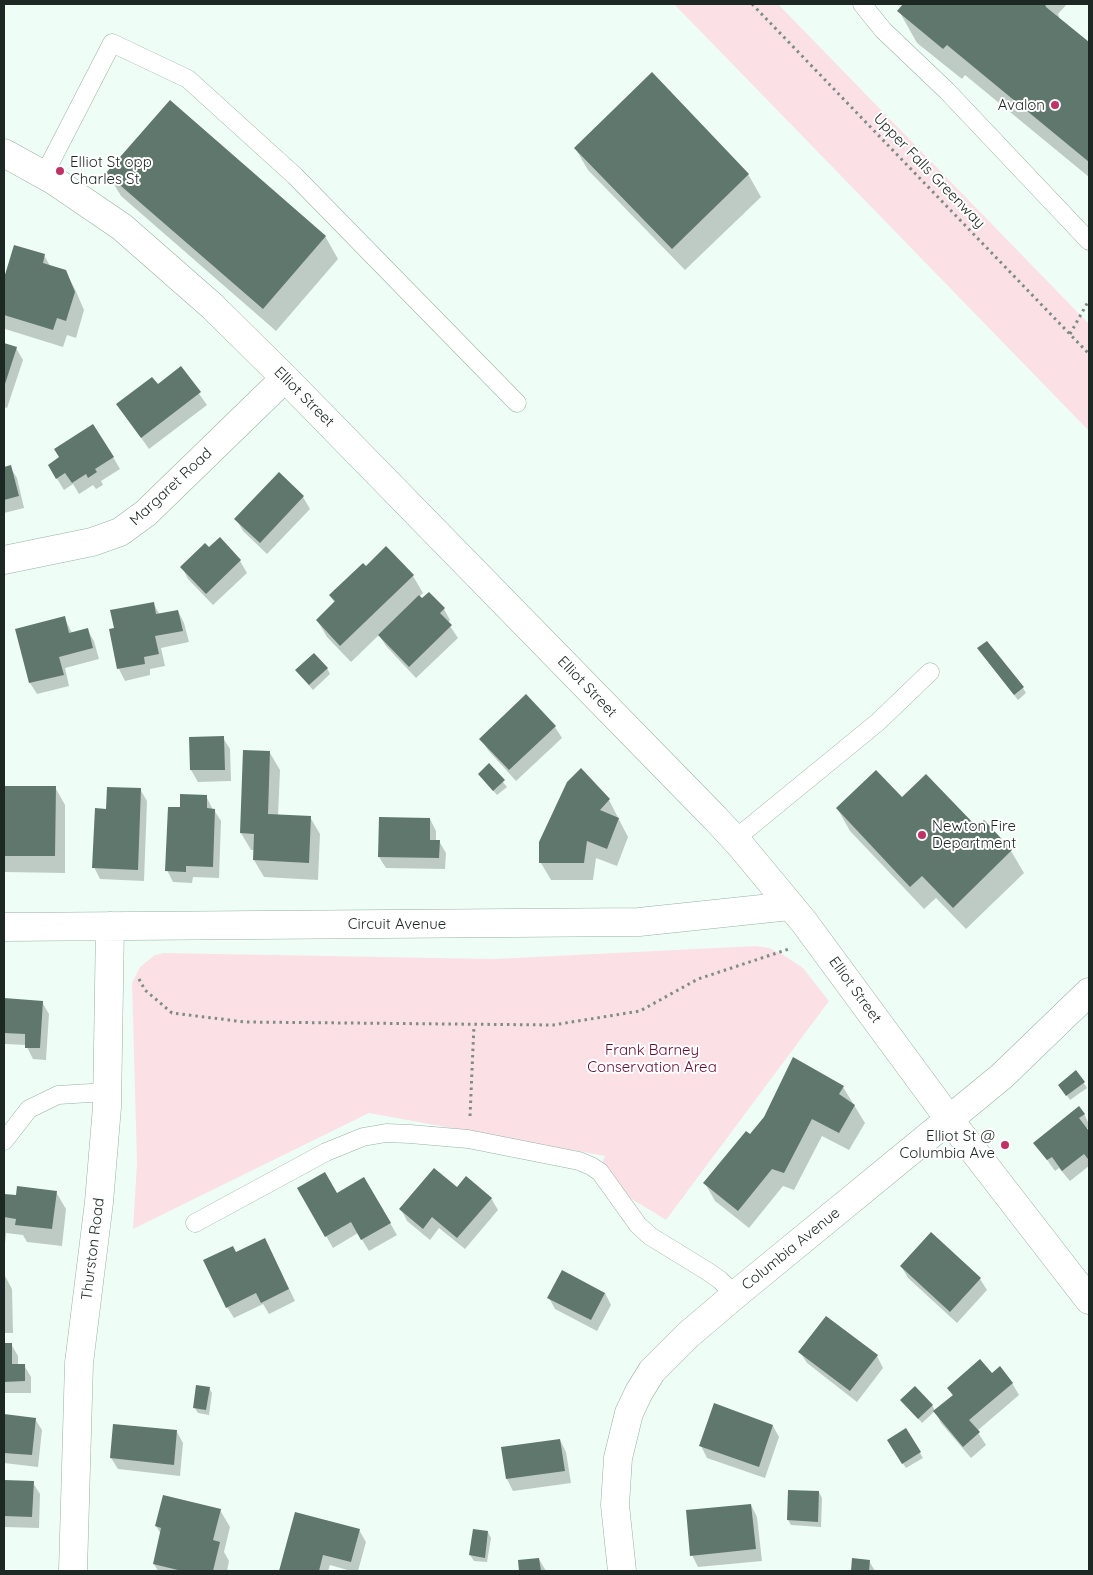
<!DOCTYPE html>
<style>
body{margin:0}
#map{position:relative;width:1093px;height:1575px;overflow:hidden;background:#eefef7;font-family:Quicksand,sans-serif}
canvas{display:block}
.frame{position:absolute;inset:0;border:5px solid #1d2723;pointer-events:none}
</style>
<div id="map">
<canvas width="1093" height="1575"></canvas>
<div class="frame"></div>
</div>
<script>
const context = document.querySelector('canvas').getContext('2d');
context.lineJoin = 'round';
function fill(path, color) {
  context.fillStyle = color;
  context.fill(path, 'evenodd');
}
function toPath(rows) {
  const path = new Path2D();
  for (const r of rows) {
    path.moveTo(r[0], r[1]);
    for (let i = 2; i < r.length; i += 2) path.lineTo(r[i], r[i + 1]);
  }
  return path;
}
function trace(path, color, width, dash) {
  context.strokeStyle = color;
  context.lineWidth = width;
  context.lineCap = dash ? 'butt' : 'round';
  context.setLineDash(dash || []);
  context.stroke(path);
}
function label(font, color, halo, rows, align = 'center') {
  context.font = font + ' Quicksand,sans-serif';
  context.lineWidth = 4;
  context.setLineDash([]);
  context.textBaseline = 'middle';
  context.strokeStyle = halo;
  context.fillStyle = color;
  for (const [text, x, y, turn = 0] of rows) {
    context.save();
    context.translate(x, y);
    context.rotate((+turn || 0) * Math.PI / 180);
    context.textAlign = isNaN(turn) ? turn : align;
    if (halo) context.strokeText(text, 0, 0);
    context.fillText(text, 0, 0);
    context.restore();
  }
}
const green = toPath([
 [674,4,778,4,1089,324,1089,431],
 [756,946,769,948,782,954,803,968,829,1001,666,1220,596,1177,605,1156,369,1113,133,1229,137,1163,132,983,140,967,155,955,164,953,493,959]
]);
const shadow = toPath([
 [905,4,1067,4,1058,14,1060,20,1089,44,1089,177,965,75,962,79,917,43,899,11],
 [575,148,748,174,761,197,685,270,588,170],
 [108,174,325,236,338,259,276,331,121,196],
 [14,247,44,255,50,266,65,271,75,289,84,310,76,338,67,335,63,347,5,329,4,327,4,282],
 [4,344,16,348,23,360,7,408,4,407],
 [181,368,207,405,149,449,118,405,157,386],
 [113,457,120,469,101,481,103,485,96,489,93,485,79,494,73,484,64,490,49,466],
 [10,467,17,478,24,508,4,513,4,469],
 [279,474,303,497,310,509,267,554,243,531,236,519],
 [220,539,240,561,247,573,213,605,188,579,182,567,209,549],
 [366,567,413,576,423,593,419,597,444,609,450,620,448,623,458,638,416,678,386,646,379,635,351,662,327,637,317,620,335,603,330,596],
 [153,603,160,615,178,611,184,623,189,642,161,648,165,666,150,669,150,675,125,681,119,669,111,630,115,629],
 [64,617,72,633,87,629,94,641,99,659,65,668,69,686,37,694,30,683,17,629],
 [982,654,1023,688,1026,693,1018,700],
 [327,668,330,674,313,690,300,675],
 [555,727,562,738,516,781,488,750,481,739],
 [190,738,223,738,230,749,231,781,198,782,191,770],
 [270,753,280,770,278,816,310,817,320,834,318,880,264,877,254,860,255,850,251,850,241,833],
 [489,765,507,787,497,795,479,774],
 [4,787,55,787,65,805,65,873,4,872],
 [140,789,147,801,144,881,100,879,94,867,107,810],
 [206,796,213,810,214,810,221,821,219,878,193,877,192,883,173,882,167,870,181,809],
 [902,798,977,828,984,822,1011,851,1024,873,966,929,936,898,924,909,850,831,837,808],
 [609,800,628,837,617,866,596,858,593,880,551,880,541,863],
 [430,819,436,831,436,841,439,841,446,853,445,869,386,868,379,857],
 [4,999,42,1002,49,1014,46,1060,33,1059,26,1045,5,1044],
 [1076,1072,1087,1088,1070,1100,1063,1090],
 [843,1087,865,1123,849,1150,822,1136,794,1190,783,1186,749,1228,715,1201,705,1183,750,1136],
 [1084,1114,1089,1124,1089,1127,1086,1129,1089,1133,1089,1166,1070,1181,1059,1168,1055,1171,1035,1143],
 [364,1178,397,1235,369,1251,358,1233,333,1248,299,1189,336,1194],
 [457,1189,491,1198,498,1210,465,1249,439,1228,430,1240,407,1221,401,1209],
 [56,1192,66,1209,62,1246,27,1242,23,1235,6,1233,4,1254,4,1195,17,1196],
 [271,1251,295,1301,269,1314,263,1304,234,1318,227,1307,236,1253],
 [901,1266,980,1279,987,1290,957,1323,908,1278],
 [4,1274,12,1289,13,1333,4,1333],
 [605,1293,611,1305,597,1331,555,1309,549,1298],
 [11,1344,18,1356,18,1365,24,1365,31,1377,31,1393,4,1393,4,1345],
 [800,1352,877,1356,883,1368,857,1402,807,1363],
 [991,1374,1012,1383,1019,1395,977,1431,986,1445,971,1458,941,1423,935,1411,922,1423,902,1400,932,1405,935,1411,953,1396,948,1388],
 [209,1388,212,1393,209,1415,198,1413,195,1408],
 [4,1416,35,1419,42,1430,38,1467,4,1463],
 [773,1426,779,1437,765,1478,707,1458,701,1446],
 [905,1429,923,1458,906,1468,891,1446],
 [177,1432,183,1443,180,1476,118,1469,111,1458],
 [560,1440,566,1452,571,1483,513,1491,507,1479,503,1448],
 [4,1482,33,1483,40,1494,39,1528,4,1527],
 [819,1492,822,1498,821,1527,791,1525,788,1520],
 [751,1505,757,1517,762,1561,698,1567,692,1555],
 [220,1510,230,1527,224,1552,229,1561,227,1571,158,1571,154,1564,161,1534,156,1526],
 [296,1513,359,1530,366,1542,358,1571,351,1571,330,1565,328,1571,280,1571],
 [488,1532,491,1538,487,1562,474,1561,470,1555],
 [539,1559,546,1571,520,1571,519,1561],
 [854,1559,869,1561,875,1571,852,1571]
]);
const building = toPath([
 [903,4,1045,4,1046,7,1089,42,1089,162,947,45,943,49,897,11],
 [652,72,749,174,672,249,574,148],
 [170,100,326,236,263,309,106,173],
 [14,245,45,254,43,263,66,270,75,292,66,321,57,318,53,330,4,315,4,278],
 [4,343,17,347,4,387],
 [181,366,201,392,141,438,116,404,152,377,158,384],
 [93,424,114,457,95,469,97,472,88,478,86,474,72,483,65,473,56,479,48,465,59,457,54,449],
 [11,465,19,496,4,500,4,467],
 [279,472,304,496,260,543,234,519],
 [220,537,241,560,206,594,180,567,205,543,209,547],
 [386,546,414,575,340,646,316,620,335,601,329,595,363,563,366,566],
 [429,592,445,608,440,613,452,625,409,667,378,635,419,595,422,598],
 [154,602,156,614,178,610,183,631,155,636,159,654,144,657,145,664,117,669,109,629,114,628,110,610],
 [65,616,69,633,88,628,93,648,59,657,64,675,29,683,15,629],
 [987,641,1024,687,1014,695,977,648],
 [314,653,328,668,309,685,295,670],
 [526,694,556,726,509,770,479,739],
 [224,736,225,770,190,770,189,737],
 [243,750,270,751,268,814,311,816,309,863,253,860,254,834,240,833],
 [489,763,505,780,493,791,478,774],
 [581,768,610,799,600,810,619,818,607,849,587,841,584,863,539,863,539,842,567,782],
 [876,770,902,797,926,774,977,827,984,820,1012,850,953,908,922,876,910,887,836,808],
 [4,786,56,786,55,856,4,856],
 [107,787,141,788,138,870,92,868,95,808,106,809],
 [180,794,207,795,207,808,215,809,213,867,186,866,186,872,165,871,168,807,180,807],
 [379,817,430,818,430,840,440,840,439,858,378,857],
 [4,998,43,1001,40,1048,25,1048,25,1034,4,1033],
 [793,1057,844,1086,839,1094,855,1105,839,1133,812,1119,784,1173,772,1169,738,1211,703,1183,746,1131,750,1134,764,1117],
 [1076,1070,1085,1082,1066,1096,1058,1085],
 [1079,1106,1085,1114,1079,1118,1089,1131,1089,1158,1088,1159,1084,1154,1062,1171,1052,1157,1047,1160,1033,1143],
 [434,1168,457,1187,466,1176,492,1198,457,1238,432,1217,423,1229,399,1209],
 [325,1172,337,1193,364,1177,391,1223,361,1240,351,1222,325,1237,297,1188],
 [17,1186,57,1191,52,1229,15,1225,16,1219,4,1217,4,1194,16,1195],
 [931,1232,981,1278,950,1312,900,1266],
 [265,1238,289,1289,261,1303,256,1293,226,1308,203,1260,233,1246,236,1252],
 [562,1270,605,1293,591,1320,547,1298],
 [826,1316,878,1355,850,1391,798,1352],
 [4,1343,12,1343,12,1364,25,1364,25,1381,4,1382],
 [980,1359,992,1373,1000,1366,1013,1383,969,1420,980,1432,963,1447,933,1411,953,1395,947,1388],
 [196,1385,210,1387,206,1410,193,1408],
 [915,1386,933,1405,918,1419,900,1400],
 [714,1403,773,1425,759,1467,699,1446],
 [4,1414,36,1418,32,1455,4,1453],
 [113,1424,177,1430,174,1465,110,1458],
 [906,1428,921,1452,902,1464,887,1440],
 [560,1439,565,1471,506,1479,501,1447],
 [4,1480,34,1481,32,1517,4,1516],
 [788,1490,819,1491,818,1522,787,1520],
 [163,1495,221,1509,213,1540,220,1542,213,1571,182,1571,153,1564,161,1528,155,1526],
 [751,1504,756,1549,690,1556,686,1510],
 [295,1512,360,1529,351,1562,323,1555,319,1571,279,1571],
 [473,1529,488,1531,485,1558,469,1555],
 [539,1558,541,1571,519,1571,518,1560],
 [852,1558,870,1560,869,1571,851,1571]
]);
const path = toPath([
 [752,4,1089,354],
 [1070,334,1089,300],
 [139,979,145,990,172,1013,245,1022,553,1025,640,1011,698,979,789,949],
 [470,1116,474,1025]
]);
const lane = toPath([
 [862,4,883,30,947,91,1089,241],
 [44,175,112,43,188,79,295,176,517,403],
 [735,839,878,722,930,672],
 [4,1141,29,1109,58,1095,107,1092],
 [195,1223,326,1152,363,1137,386,1133,410,1134,468,1139,579,1161,591,1166,600,1172,638,1225,650,1236,707,1271,720,1280,735,1295]
]);
const street = toPath([
 [4,560,92,542,120,532,146,513,285,378],
 [4,927,639,922,790,906],
 [73,1571,79,1363,99,1202,107,1107,110,926],
 [622,1571,615,1505,618,1458,629,1413,639,1392,652,1371,688,1335,735,1295,1002,1076,1089,992]
]);
const secondary = toPath([
 [4,153,53,180,122,227,212,306,285,378,715,818,741,846,804,922,949,1119,1089,1300]
]);
const markers = [
 [1055,105,5,"#bf3265"],
 [60,171,5,"#bf3265"],
 [922,835,5,"#bf3265"],
 [1005,1145,5,"#bf3265"]
];
const poiNames = [
 ["Avalon",1045,105],
 ["Elliot St opp",70,162,"left"],
 ["Charles St",70,179,"left"],
 ["Newton Fire",932,826,"left"],
 ["Department",932,843,"left"],
 ["Elliot St @",995,1136],
 ["Columbia Ave",995,1153]
];
const streetNames = [
 ["Upper Falls Greenway",929,171,46],
 ["Elliot Street",304,397,45],
 ["Margaret Road",171,487,-43],
 ["Elliot Street",587,687,46],
 ["Circuit Avenue",397,924],
 ["Elliot Street",855,990,54],
 ["Thurston Road",93,1249,-83],
 ["Columbia Avenue",791,1249,-39]
];
const parkNames = [
 ["Frank Barney",652,1050],
 ["Conservation Area",652,1067]
];
fill(green, '#fbe1e6');
fill(shadow, '#0003');
fill(building, '#60776d');
trace(lane, '#98b1a6', 19);
trace(street, '#98b1a6', 29);
trace(secondary, '#98b1a6', 29);
trace(path, '#7e8b86', 3, [2.5, 4]);
trace(lane, '#fff', 18);
trace(street, '#fff', 28);
trace(secondary, '#fff', 28);
for (const [x, y, r, color] of markers) {
  const dot = new Path2D();
  dot.arc(x, y, r, 0, 2 * Math.PI);
  context.fillStyle = color;
  context.fill(dot);
  trace(dot, '#fff', 2);
}
label('15px', '#1d2723', '#fff', poiNames, 'right');
label('15px', '#1d2723', '#fff', streetNames);
label('15px', '#650a2f', '#fff', parkNames);
</script>
